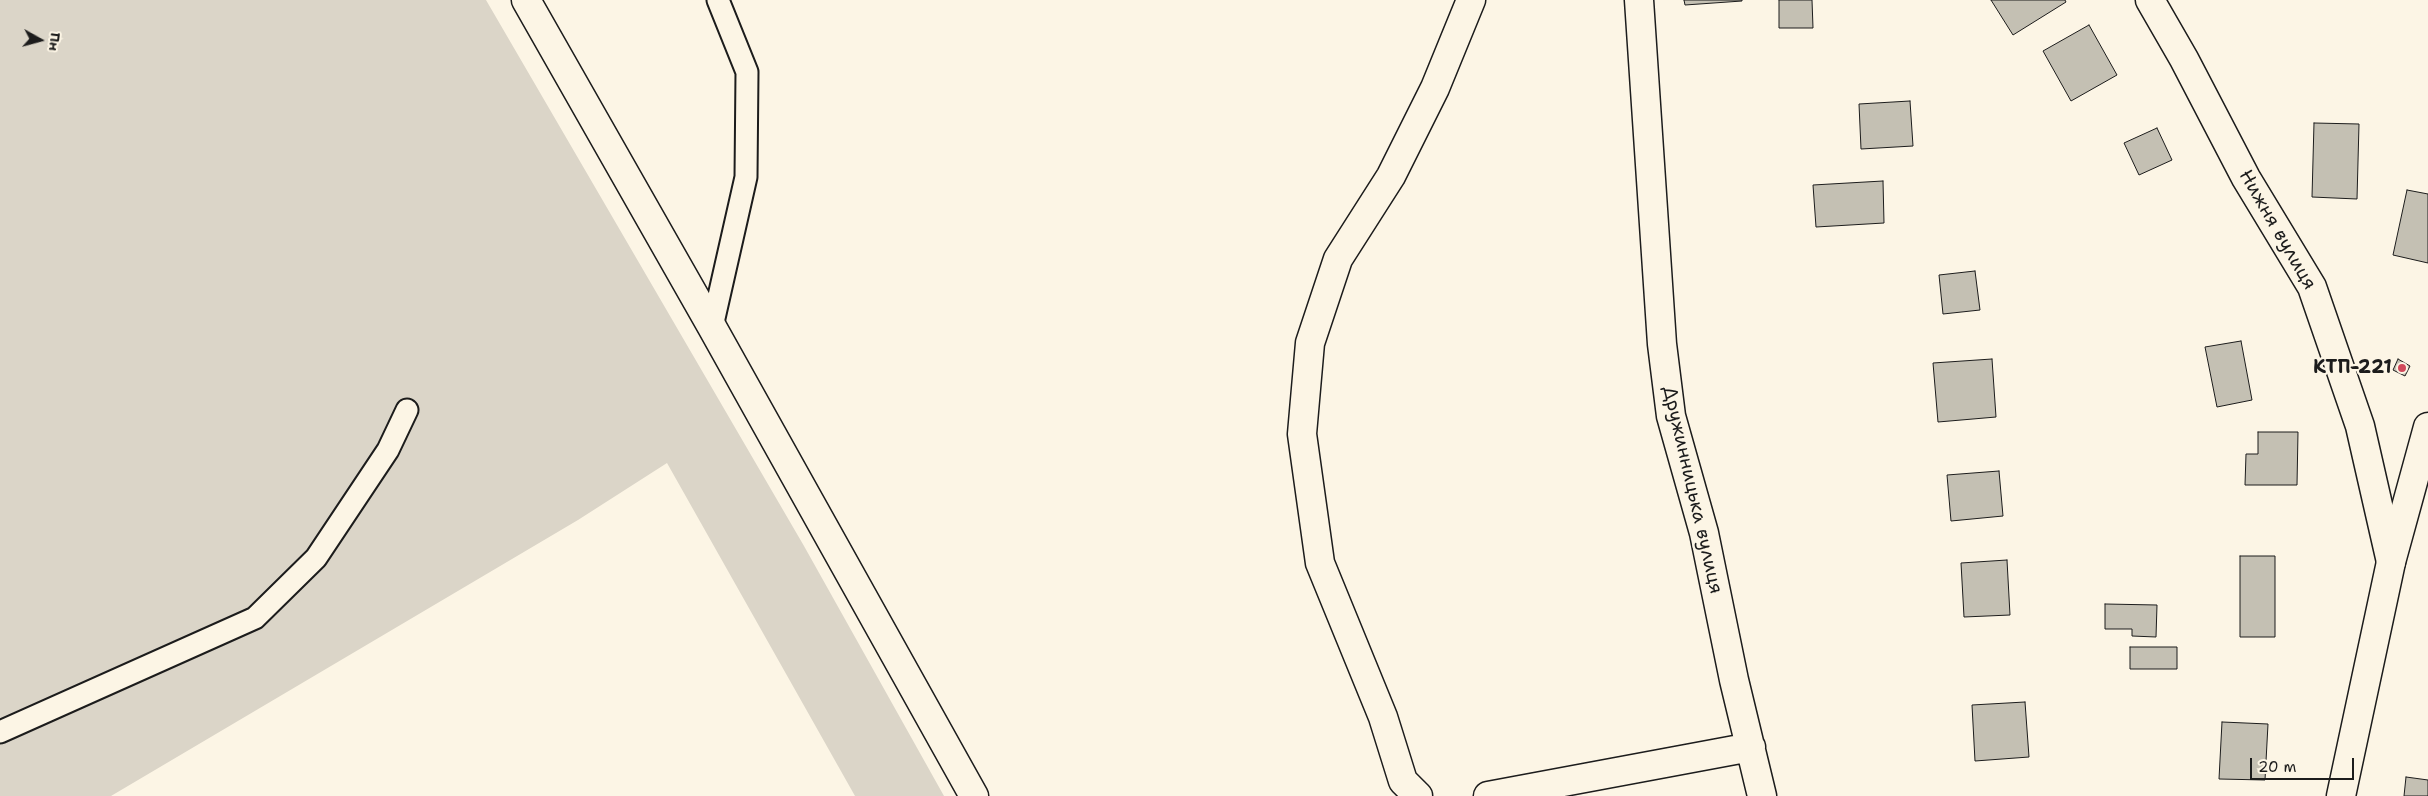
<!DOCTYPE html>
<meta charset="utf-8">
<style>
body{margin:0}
#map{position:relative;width:2428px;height:796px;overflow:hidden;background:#fcf5e5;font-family:"Shantell Sans",sans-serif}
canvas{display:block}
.north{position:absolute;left:15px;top:15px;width:50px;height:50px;-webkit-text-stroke:4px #fcf5e5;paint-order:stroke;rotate:97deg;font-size:14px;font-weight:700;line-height:20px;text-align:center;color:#1c1c1c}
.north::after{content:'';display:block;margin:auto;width:18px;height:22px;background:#1c1c1c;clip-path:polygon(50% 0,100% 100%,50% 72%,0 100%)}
.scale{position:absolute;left:2250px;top:758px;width:104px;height:22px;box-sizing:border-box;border:2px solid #1c1c1c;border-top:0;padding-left:6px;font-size:15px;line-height:18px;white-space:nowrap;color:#1c1c1c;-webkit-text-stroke:4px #fcf5e5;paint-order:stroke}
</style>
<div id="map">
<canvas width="2428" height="796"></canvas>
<div class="north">Пн</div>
<div class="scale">20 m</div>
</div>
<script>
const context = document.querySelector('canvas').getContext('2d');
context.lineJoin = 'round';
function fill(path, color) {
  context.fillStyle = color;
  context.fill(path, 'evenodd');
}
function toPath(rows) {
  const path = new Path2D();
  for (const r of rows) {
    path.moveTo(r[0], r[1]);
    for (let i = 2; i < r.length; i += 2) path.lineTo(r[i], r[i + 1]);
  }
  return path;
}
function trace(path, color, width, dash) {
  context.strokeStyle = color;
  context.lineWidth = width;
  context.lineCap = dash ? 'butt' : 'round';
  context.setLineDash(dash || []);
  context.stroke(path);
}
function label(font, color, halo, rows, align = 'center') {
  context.font = font + ' "Shantell Sans",sans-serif';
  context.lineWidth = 4.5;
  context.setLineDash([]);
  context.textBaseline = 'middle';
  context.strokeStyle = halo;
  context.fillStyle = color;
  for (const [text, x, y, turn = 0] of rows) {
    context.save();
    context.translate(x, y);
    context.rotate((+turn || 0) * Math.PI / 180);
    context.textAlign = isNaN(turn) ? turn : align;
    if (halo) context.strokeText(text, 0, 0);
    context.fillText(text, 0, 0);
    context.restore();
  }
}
const green = toPath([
 [0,0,486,0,804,546,944,796,855,796,667,463,578,520,111,796,0,796]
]);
const building = toPath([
 [1684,0,1742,0,1742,1,1685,5,1684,0],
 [1779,0,1812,0,1813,28,1779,28,1779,0],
 [1991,0,2065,0,2066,2,2013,35,1991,0],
 [2089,25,2117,75,2071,101,2043,51,2089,25],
 [1910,101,1913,146,1861,149,1859,104,1910,101],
 [2314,123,2359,124,2357,199,2312,197,2314,123],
 [2157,128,2172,160,2139,175,2124,143,2157,128],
 [1883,181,1884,223,1816,227,1813,185,1883,181],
 [2407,190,2428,194,2428,263,2393,255,2407,190],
 [1975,271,1980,310,1943,314,1939,275,1975,271],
 [2241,341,2252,400,2217,407,2205,347,2241,341],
 [1992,359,1996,417,1938,422,1933,363,1992,359],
 [2398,359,2410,366,2405,376,2393,370,2398,359],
 [2258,432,2298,432,2297,485,2245,485,2246,454,2258,454,2258,432],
 [1999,471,2003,516,1951,521,1947,475,1999,471],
 [2240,556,2275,556,2275,637,2240,637,2240,556],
 [2007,560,2010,615,1964,617,1961,563,2007,560],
 [2105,604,2157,605,2156,637,2132,636,2132,629,2105,629,2105,604],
 [2130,647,2177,647,2177,669,2130,669,2130,647],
 [2025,702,2029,757,1975,761,1972,705,2025,702],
 [2222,722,2268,724,2265,780,2219,779,2222,722],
 [2406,777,2428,780,2428,796,2404,796,2406,777]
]);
const lane = toPath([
 [712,327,746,177,747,72,718,0],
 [0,732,255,618,316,558,388,450,407,410]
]);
const street = toPath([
 [1639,0,1662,344,1671,416,1704,533,1734,680,1762,796],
 [2150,0,2184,59,2246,178,2312,287,2360,426,2391,562],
 [1418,796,1403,781,1383,717,1320,563,1302,434,1310,343,1338,259,1391,176,1435,88,1471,0],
 [1488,796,1751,747]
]);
const secondary = toPath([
 [526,0,712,327,974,796],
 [2341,796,2391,562,2428,427]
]);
const markers = [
 [2402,368,5,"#d1495b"]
];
const streetNames = [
 ["Нижня вулиця",2277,230,60],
 ["Дружинницька вулиця",1692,490,77]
];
const poiNames = [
 ["КТП-221",2392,368]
];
fill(green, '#dbd5c8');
fill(building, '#c4c0b3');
trace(building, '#1c1c1c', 1);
trace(lane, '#1c1c1c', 25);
trace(street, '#1c1c1c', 31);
trace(secondary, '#1c1c1c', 31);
trace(lane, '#fcf5e5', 21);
trace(street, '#fcf5e5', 28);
trace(secondary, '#fcf5e5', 28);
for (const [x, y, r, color] of markers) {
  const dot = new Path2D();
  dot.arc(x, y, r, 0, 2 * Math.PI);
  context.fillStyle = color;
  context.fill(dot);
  trace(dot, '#fcf5e5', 2);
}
label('19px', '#1c1c1c', '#fcf5e5', streetNames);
label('bold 19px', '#1c1c1c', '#fcf5e5', poiNames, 'right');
</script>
